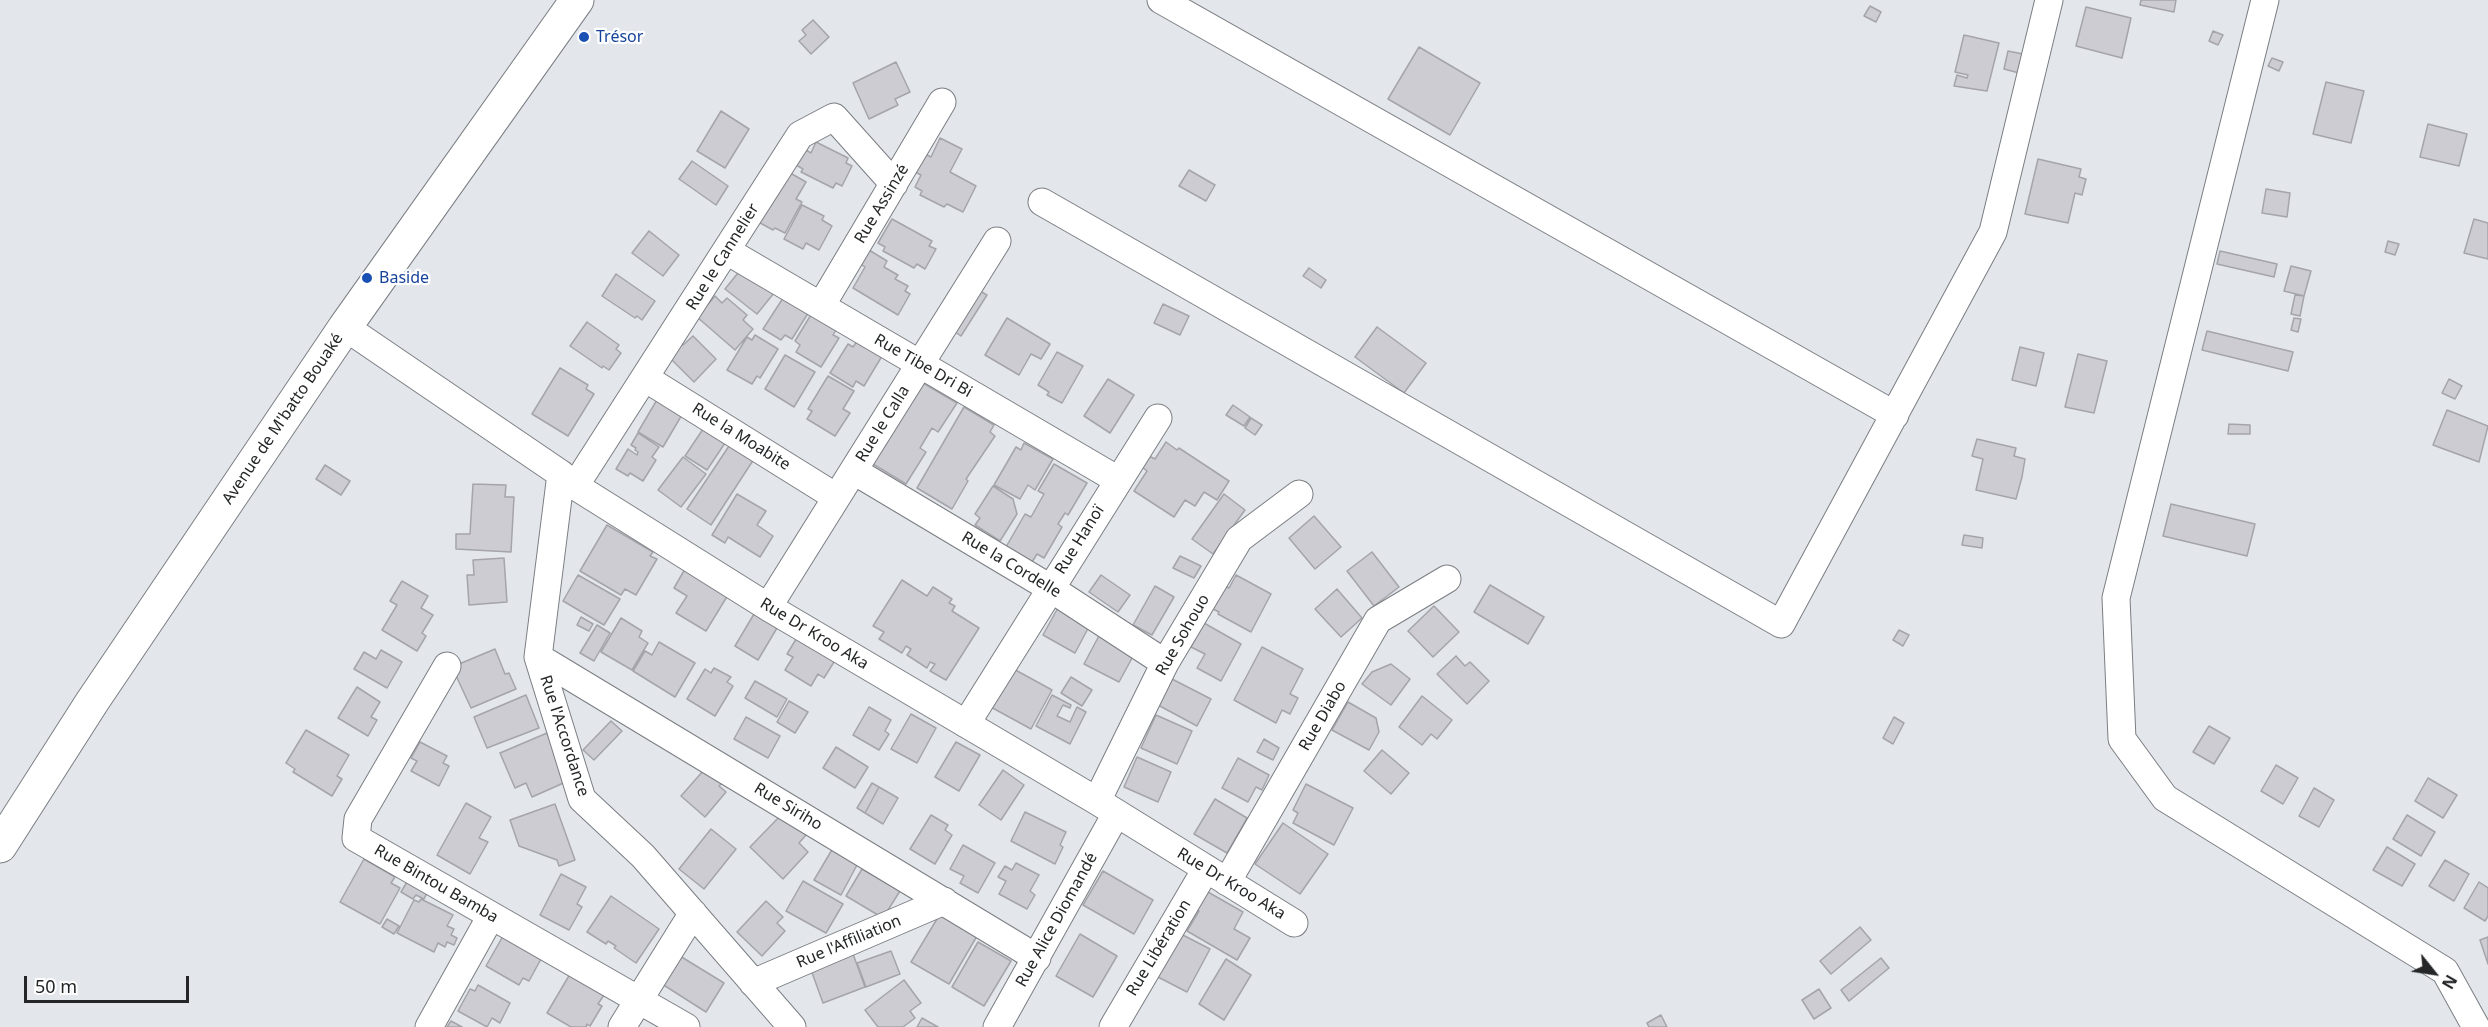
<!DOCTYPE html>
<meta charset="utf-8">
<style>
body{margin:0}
#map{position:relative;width:2488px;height:1027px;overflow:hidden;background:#e3e7ec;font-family:"Noto Sans",sans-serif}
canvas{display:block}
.north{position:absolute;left:2404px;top:943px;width:60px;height:60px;-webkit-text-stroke:4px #fff;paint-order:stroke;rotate:120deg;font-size:16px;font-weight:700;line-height:24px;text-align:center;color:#242627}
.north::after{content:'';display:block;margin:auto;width:21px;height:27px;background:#242627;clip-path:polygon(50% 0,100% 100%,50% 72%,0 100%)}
.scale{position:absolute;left:24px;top:976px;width:165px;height:27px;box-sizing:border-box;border:3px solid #242627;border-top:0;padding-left:8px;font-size:18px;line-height:21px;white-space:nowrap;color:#242627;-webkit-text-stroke:4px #fff;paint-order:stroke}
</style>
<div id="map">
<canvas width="2488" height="1027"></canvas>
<div class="north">N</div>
<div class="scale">50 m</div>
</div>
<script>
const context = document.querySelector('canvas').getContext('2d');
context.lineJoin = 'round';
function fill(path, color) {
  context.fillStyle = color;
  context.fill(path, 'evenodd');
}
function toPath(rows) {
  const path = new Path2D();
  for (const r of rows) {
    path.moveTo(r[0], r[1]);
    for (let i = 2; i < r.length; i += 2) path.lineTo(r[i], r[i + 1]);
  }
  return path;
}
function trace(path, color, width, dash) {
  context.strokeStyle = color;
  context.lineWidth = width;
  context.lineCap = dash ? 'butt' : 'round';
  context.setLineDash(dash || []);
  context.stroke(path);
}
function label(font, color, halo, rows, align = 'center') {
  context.font = font + ' "Noto Sans",sans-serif';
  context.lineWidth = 4.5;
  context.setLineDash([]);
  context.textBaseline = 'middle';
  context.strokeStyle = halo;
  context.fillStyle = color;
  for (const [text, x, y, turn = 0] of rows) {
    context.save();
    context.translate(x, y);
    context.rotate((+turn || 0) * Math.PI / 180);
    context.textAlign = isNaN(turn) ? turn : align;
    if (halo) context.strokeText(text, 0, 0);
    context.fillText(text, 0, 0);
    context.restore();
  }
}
const building = toPath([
 [2141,0,2176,0,2174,12,2140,5,2141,0],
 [1870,6,1881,12,1876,22,1864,16,1870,6],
 [2086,7,2131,18,2122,58,2076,46,2086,7],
 [813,20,829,37,811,54,799,41,806,35,802,30,813,20],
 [2213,31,2223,35,2218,45,2209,41,2213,31],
 [1964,35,1999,43,1987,91,1954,86,1957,75,1967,78,1968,75,1955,72,1964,35],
 [1419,47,1480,83,1450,135,1388,99,1419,47],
 [2008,51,2023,54,2019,73,2004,69,2008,51],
 [2272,58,2283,62,2279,71,2268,66,2272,58],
 [896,62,910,92,895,99,898,105,869,119,853,83,896,62],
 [2326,82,2364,91,2351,143,2313,134,2326,82],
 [721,111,749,129,725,168,697,151,721,111],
 [2428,124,2467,134,2459,166,2420,157,2428,124],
 [940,138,962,149,950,172,976,186,963,212,947,204,944,207,920,195,922,191,915,187,921,175,915,172,925,154,931,157,940,138],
 [816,142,848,158,846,163,852,166,842,186,836,183,833,188,801,172,803,169,796,165,804,149,811,153,816,142],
 [2038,159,2081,169,2079,177,2086,179,2082,195,2075,193,2068,223,2025,214,2038,159],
 [692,161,728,186,716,205,679,179,692,161],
 [785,170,806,182,796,199,802,202,785,233,775,228,773,230,751,218,785,170],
 [1189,170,1215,185,1206,201,1179,186,1189,170],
 [2266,189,2290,193,2287,217,2262,213,2266,189],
 [802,205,824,216,822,220,832,226,819,250,806,243,803,249,784,239,802,205],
 [892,219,932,241,929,246,936,249,925,269,917,264,914,268,883,251,885,247,878,243,892,219],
 [2474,219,2488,223,2488,259,2464,253,2474,219],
 [649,231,679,255,663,276,632,253,649,231],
 [2388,241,2399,244,2395,255,2385,252,2388,241],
 [864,247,887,261,884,267,898,275,895,279,908,286,905,291,910,294,898,315,853,288,865,267,856,261,864,247],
 [2220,251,2277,264,2274,277,2217,264,2220,251],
 [2291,266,2311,271,2304,296,2284,291,2291,266],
 [742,268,774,293,757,314,725,289,742,268],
 [1309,268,1326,280,1321,288,1303,276,1309,268],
 [616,274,655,301,642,320,637,316,635,318,602,296,616,274],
 [980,291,987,295,961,336,955,332,980,291],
 [785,295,810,310,792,339,785,335,781,340,763,329,785,295],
 [2295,295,2304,296,2300,316,2291,314,2295,295],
 [715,296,722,303,727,298,747,315,743,320,753,329,735,350,697,317,715,296],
 [1163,304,1189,316,1180,335,1154,323,1163,304],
 [812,313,837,328,833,335,839,338,821,367,796,352,800,345,795,341,812,313],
 [1007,318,1050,344,1041,359,1031,354,1019,375,985,355,1007,318],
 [2294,318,2301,319,2298,332,2291,330,2294,318],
 [587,322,619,345,616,349,621,353,609,370,603,366,602,368,570,346,587,322],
 [1377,327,1426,363,1404,393,1355,357,1377,327],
 [2207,331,2293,352,2288,371,2202,350,2207,331],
 [755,335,778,349,760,378,757,376,752,384,727,370,747,337,752,340,755,335],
 [693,336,716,359,694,382,664,352,676,339,683,345,693,336],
 [857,341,882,356,864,386,856,381,853,387,830,373,848,344,853,347,857,341],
 [2020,347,2044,353,2036,386,2012,380,2020,347],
 [1057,352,1083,366,1062,403,1047,395,1049,392,1038,385,1057,352],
 [2078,354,2107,361,2094,413,2065,407,2078,354],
 [785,355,815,372,794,407,765,389,785,355],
 [560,368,588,385,586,389,594,394,568,436,532,414,560,368],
 [828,376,854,391,843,409,850,413,835,436,807,419,812,411,808,409,828,376],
 [1108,379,1134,395,1110,433,1084,416,1108,379],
 [2449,379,2462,386,2455,399,2442,393,2449,379],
 [923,383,957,403,938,432,932,428,920,448,926,452,906,484,873,464,923,383],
 [658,398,683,413,663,447,638,432,658,398],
 [1233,405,1250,417,1244,426,1226,415,1233,405],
 [964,407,994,425,990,432,995,436,966,479,968,481,952,509,917,488,964,407],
 [2447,410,2488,426,2479,462,2433,445,2447,410],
 [1251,418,1262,425,1255,435,1245,428,1251,418],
 [2229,424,2250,425,2250,434,2228,434,2229,424],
 [705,426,727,440,707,470,685,456,705,426],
 [638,433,659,447,652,457,656,460,643,481,630,473,628,476,616,469,628,449,637,455,638,452,635,450,636,448,631,445,638,433],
 [1977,439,2016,448,2014,456,2025,459,2022,477,2016,499,1976,490,1983,459,1972,456,1977,439],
 [1166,442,1177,450,1179,448,1229,481,1217,500,1204,492,1195,506,1185,500,1174,517,1134,491,1147,471,1142,467,1149,456,1155,459,1166,442],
 [731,443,754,459,711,525,687,509,731,443],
 [1024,443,1053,459,1035,490,1028,485,1020,499,994,485,1016,447,1021,450,1024,443],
 [683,457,706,474,681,507,658,490,683,457],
 [1054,464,1087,483,1068,515,1065,513,1058,524,1062,527,1044,558,1037,554,1032,562,1006,547,1025,514,1031,517,1044,494,1038,491,1054,464],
 [325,465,350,481,341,495,316,479,325,465],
 [473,484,506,485,505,497,514,497,511,552,456,549,456,534,470,534,473,484],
 [993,486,1013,499,1017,514,1000,541,975,525,980,518,975,514,993,486],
 [737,494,766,511,757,525,773,536,760,557,728,537,725,543,712,535,737,494],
 [1224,494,1245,510,1213,554,1192,539,1224,494],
 [2171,504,2255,524,2247,556,2163,536,2171,504],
 [1314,516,1341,547,1315,569,1289,538,1314,516],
 [607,525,653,552,650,556,657,559,636,595,625,589,621,595,580,571,607,525],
 [1964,535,1983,538,1982,548,1962,545,1964,535],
 [1372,552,1399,587,1374,606,1347,571,1372,552],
 [1180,556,1201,566,1194,578,1173,568,1180,556],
 [504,558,507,602,469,605,467,575,474,575,473,560,504,558],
 [685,569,728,595,706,631,676,613,687,596,674,588,685,569],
 [578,575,620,599,604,625,563,601,578,575],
 [1101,575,1130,595,1118,612,1089,592,1101,575],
 [1236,575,1271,594,1251,632,1218,614,1219,612,1207,606,1220,583,1229,588,1236,575],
 [902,580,927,596,933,587,952,599,949,603,955,606,952,611,979,628,946,680,930,671,935,664,930,662,927,668,907,655,911,649,906,646,902,653,879,639,884,632,873,626,902,580],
 [402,581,428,596,421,608,433,615,422,633,426,636,417,651,382,630,397,605,390,601,402,581],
 [1490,585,1544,617,1528,644,1474,612,1490,585],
 [1155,586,1174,597,1152,635,1133,625,1155,586],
 [1337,589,1362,618,1341,637,1315,609,1337,589],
 [1060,604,1092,621,1075,653,1043,635,1060,604],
 [1434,606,1459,632,1433,657,1408,631,1434,606],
 [754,614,777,628,758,660,735,646,754,614],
 [581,617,593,624,589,631,577,625,581,617],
 [621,618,642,631,639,637,648,643,632,670,601,652,621,618],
 [1204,623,1241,644,1221,681,1197,668,1205,654,1191,647,1204,623],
 [597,625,610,633,594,661,580,653,597,625],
 [1102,630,1137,649,1119,682,1084,664,1102,630],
 [1899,630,1909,635,1903,646,1893,640,1899,630],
 [801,631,839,654,824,678,818,674,811,686,785,670,793,657,787,654,801,631],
 [659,642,695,663,675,697,633,671,645,651,652,655,659,642],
 [1262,647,1303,669,1290,694,1298,698,1290,714,1282,710,1276,723,1234,700,1262,647],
 [495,649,505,674,509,673,516,689,471,708,452,667,495,649],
 [381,650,402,662,387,688,354,669,364,652,376,659,381,650],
 [1456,656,1465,666,1470,662,1489,681,1467,704,1437,674,1456,656],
 [1391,664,1410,679,1391,705,1362,684,1372,672,1391,664],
 [1010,667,1052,690,1031,729,989,706,1010,667],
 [714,668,731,677,727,682,733,686,715,716,687,699,705,669,711,673,714,668],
 [1071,677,1092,690,1082,706,1061,693,1071,677],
 [1172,679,1211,699,1197,726,1158,705,1172,679],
 [755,681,787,699,777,717,745,698,755,681],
 [357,687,380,702,371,717,377,720,368,736,338,718,357,687],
 [526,695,539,728,487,748,474,717,526,695],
 [1052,695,1071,705,1070,708,1063,705,1057,716,1070,722,1077,707,1086,712,1070,744,1036,726,1052,695],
 [1422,696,1452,720,1437,739,1431,734,1422,745,1399,727,1422,696],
 [789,701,808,712,795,733,777,722,789,701],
 [1348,702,1376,718,1379,732,1369,750,1332,730,1348,702],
 [869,707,891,720,885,731,889,734,879,750,853,735,869,707],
 [911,714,936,728,917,763,891,749,911,714],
 [1156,715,1192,731,1177,764,1141,748,1156,715],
 [746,717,780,736,768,758,734,739,746,717],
 [1894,717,1904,723,1893,744,1883,738,1894,717],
 [611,721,622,731,594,760,583,750,611,721],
 [2209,726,2230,738,2214,764,2193,752,2209,726],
 [306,730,349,755,337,776,342,779,332,796,293,772,295,769,286,763,306,730],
 [547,733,568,781,532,797,526,783,515,788,500,753,547,733],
 [1264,739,1279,748,1273,760,1257,752,1264,739],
 [420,742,447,756,443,763,449,766,439,786,411,771,417,761,411,758,420,742],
 [956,742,980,755,959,791,935,777,956,742],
 [836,747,868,767,855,788,823,768,836,747],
 [1382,750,1409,773,1391,794,1364,771,1382,750],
 [1137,757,1171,772,1158,802,1124,787,1137,757],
 [1238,758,1269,775,1262,790,1256,787,1248,802,1222,788,1238,758],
 [2276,765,2298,778,2283,804,2261,791,2276,765],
 [713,767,726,779,719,786,726,792,705,817,681,796,703,771,706,774,713,767],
 [1003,770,1024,785,1001,820,979,805,1003,770],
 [2428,778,2457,795,2443,818,2415,801,2428,778],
 [872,783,879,787,865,813,857,808,872,783],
 [1306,784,1353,808,1334,845,1293,823,1298,813,1293,810,1306,784],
 [879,787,898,798,883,824,865,813,879,787],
 [2314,788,2334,800,2319,827,2299,816,2314,788],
 [1215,799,1247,818,1227,853,1194,834,1215,799],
 [466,803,491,817,479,838,488,842,470,874,437,855,466,803],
 [555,804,575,860,559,866,557,860,519,846,510,820,555,804],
 [1025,812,1066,832,1060,845,1063,847,1055,864,1011,841,1025,812],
 [783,813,806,835,799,843,808,852,783,879,750,847,783,813],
 [931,815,948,825,945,830,952,835,935,864,910,849,931,815],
 [2407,815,2435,832,2421,856,2393,839,2407,815],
 [1283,823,1328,854,1300,894,1255,864,1283,823],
 [711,829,736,849,704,889,679,869,711,829],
 [836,843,857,865,841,895,814,880,836,843],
 [963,845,995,863,978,893,960,883,964,876,950,869,963,845],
 [2387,847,2415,864,2402,886,2373,870,2387,847],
 [364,859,395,877,391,883,400,888,380,924,340,902,364,859],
 [2445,860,2469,874,2454,901,2429,886,2445,860],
 [1016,863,1039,875,1030,891,1035,895,1027,909,999,894,1006,881,998,877,1005,866,1012,870,1016,863],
 [862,869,900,891,883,918,846,896,862,869],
 [1103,871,1153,900,1134,934,1083,905,1103,871],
 [561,874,586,887,577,904,582,907,569,930,540,915,561,874],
 [408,880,428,891,424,899,416,895,413,899,401,892,408,880],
 [803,881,843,904,826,933,786,911,803,881],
 [2479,882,2488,888,2488,916,2485,921,2464,908,2479,882],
 [1201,888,1243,912,1234,929,1250,938,1237,960,1187,931,1199,911,1190,906,1201,888],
 [611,896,659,929,636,963,614,948,616,946,608,941,606,944,587,932,611,896],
 [421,899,453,915,447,926,454,929,451,935,457,938,454,945,447,942,445,947,438,943,434,952,397,933,414,900,419,902,421,899],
 [766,901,783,917,777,923,785,931,762,956,737,932,766,901],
 [940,914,977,936,949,984,911,962,940,914],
 [387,919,399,926,394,934,382,927,387,919],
 [1860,927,1871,940,1831,974,1820,961,1860,927],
 [1177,932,1210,949,1187,992,1154,975,1177,932],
 [1080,934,1117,956,1093,997,1056,976,1080,934],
 [503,936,541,959,529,981,523,978,519,985,486,966,503,936],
 [2488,937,2488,964,2480,940,2488,937],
 [978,942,1011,961,984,1006,952,987,978,942],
 [852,951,865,987,823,1003,810,967,852,951],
 [891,951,900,974,866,987,857,963,891,951],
 [680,956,724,983,706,1012,662,984,680,956],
 [1881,958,1889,968,1849,1001,1841,990,1881,958],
 [1226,959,1251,975,1224,1020,1199,1004,1226,959],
 [570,974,604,995,598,1004,602,1006,590,1026,587,1024,586,1027,571,1027,547,1013,570,974],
 [904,980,921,1003,910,1011,915,1018,903,1027,878,1027,865,1010,904,980],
 [478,985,510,1003,500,1023,492,1018,487,1027,458,1011,470,989,475,991,478,985],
 [1819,989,1831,1008,1814,1019,1802,1000,1819,989],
 [1661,1015,1667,1027,1649,1027,1647,1023,1661,1015],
 [922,1018,938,1027,917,1027,922,1018],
 [451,1021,462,1027,447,1027,451,1021]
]);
const minor = toPath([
 [1161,0,1895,415],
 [2265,0,2116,598,2122,739,2165,798,2445,971,2476,1027],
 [1042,202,1781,624,1993,232,2049,0],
 [727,251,1118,480],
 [821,306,942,102],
 [345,327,561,474,575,486,768,607,1097,801,1294,923],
 [645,378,836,497],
 [854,471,1050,588,1165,663],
 [561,474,538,657,582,799,643,856,792,1027],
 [575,486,800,135,834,117,894,184],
 [768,607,997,241],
 [538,657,1037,958],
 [447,666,358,819,356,838,686,1027],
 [966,724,1158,418],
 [1097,801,1165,663,1239,539,1299,494],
 [1227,882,1378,620,1447,579],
 [753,983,944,901],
 [429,1027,491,916],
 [622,1027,693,913],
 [997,1027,1116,814],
 [1113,1027,1206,869]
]);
const tertiary = toPath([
 [0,846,92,702,345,327,577,0]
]);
const markers = [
 [584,37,6,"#1a4fb4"],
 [367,278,6,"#1a4fb4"]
];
const transitNames = [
 ["Trésor",596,37],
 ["Baside",379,278]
];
const streetNames = [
 ["Rue Assinzé",882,204,-59],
 ["Rue le Cannelier",723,257,-58],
 ["Rue Tibe Dri Bi",923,366,30],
 ["Avenue de M'batto Bouaké",283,419,-56],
 ["Rue le Calla",883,424,-58],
 ["Rue la Moabite",741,437,32],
 ["Rue Hanoï",1080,540,-58],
 ["Rue la Cordelle",1011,565,31],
 ["Rue Dr Kroo Aka",814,634,31],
 ["Rue Sohouo",1183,635,-60],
 ["Rue Diabo",1323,716,-60],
 ["Rue l'Accordance",564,736,72],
 ["Rue Siriho",788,807,31],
 ["Rue Bintou Bamba",436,884,30],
 ["Rue Dr Kroo Aka",1231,884,31],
 ["Rue Alice Diomandé",1057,920,-61],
 ["Rue l'Affiliation",849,942,-23],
 ["Rue Libération",1159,948,-59]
];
fill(building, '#ccccd2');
trace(building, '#a4a4aa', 1.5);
trace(minor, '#7a7e82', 29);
trace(tertiary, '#7a7e82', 35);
trace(minor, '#fff', 27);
trace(tertiary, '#fff', 33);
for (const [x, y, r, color] of markers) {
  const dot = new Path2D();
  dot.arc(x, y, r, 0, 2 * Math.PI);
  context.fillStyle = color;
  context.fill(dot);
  trace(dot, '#fff', 2);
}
label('16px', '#164399', '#fff', transitNames, 'left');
label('16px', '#242627', '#fff', streetNames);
</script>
